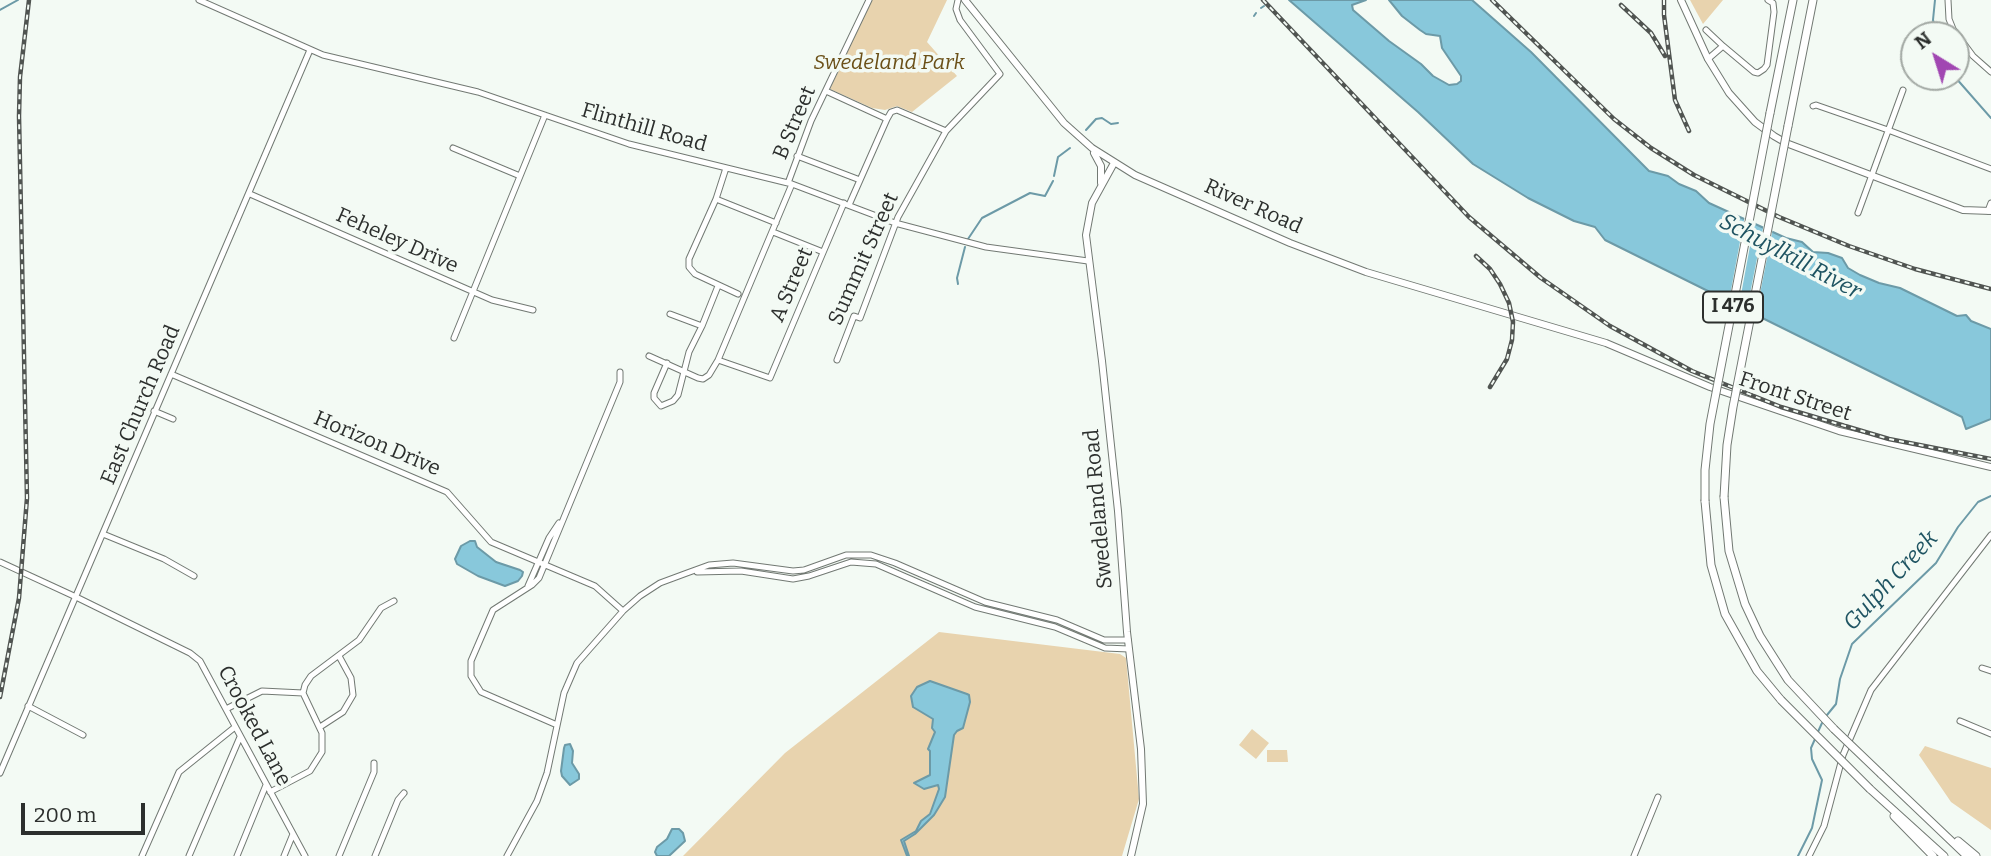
<!DOCTYPE html>
<style>
body{margin:0}
#map{position:relative;width:1991px;height:856px;overflow:hidden;background:#f3faf4;font-family:Bitter,serif}
canvas{display:block}
.north{position:absolute;left:1900px;top:21px;width:70px;height:70px;box-sizing:border-box;background:#f3faf4;border:2px solid #a3a9a4;border-radius:50%;rotate:322deg;font-size:19px;font-weight:700;line-height:28px;text-align:center;color:#2c2f2d}
.north::after{content:'';display:block;margin:auto;width:24px;height:32px;background:#a147b2;clip-path:polygon(50% 0,100% 100%,50% 72%,0 100%)}
.scale{position:absolute;left:21px;top:803px;width:124px;height:32px;box-sizing:border-box;border:4px solid #2c2f2d;border-top:0;padding-left:9px;font-size:21px;line-height:24px;white-space:nowrap;color:#2c2f2d;-webkit-text-stroke:5px #f3faf4;paint-order:stroke}
</style>
<div id="map">
<canvas width="1991" height="856"></canvas>
<div class="north">N</div>
<div class="scale">200 m</div>
</div>
<script>
const context = document.querySelector('canvas').getContext('2d');
context.lineJoin = 'round';
function fill(path, color) {
  context.fillStyle = color;
  context.fill(path, 'evenodd');
}
function toPath(rows) {
  const path = new Path2D();
  for (const r of rows) {
    path.moveTo(r[0], r[1]);
    for (let i = 2; i < r.length; i += 2) path.lineTo(r[i], r[i + 1]);
  }
  return path;
}
function trace(path, color, width, dash) {
  context.strokeStyle = color;
  context.lineWidth = width;
  context.lineCap = dash ? 'butt' : 'round';
  context.setLineDash(dash || []);
  context.stroke(path);
}
function label(font, color, halo, rows, align = 'center') {
  context.font = font + ' Bitter,serif';
  context.lineWidth = 7;
  context.setLineDash([]);
  context.textBaseline = 'middle';
  context.strokeStyle = halo;
  context.fillStyle = color;
  for (const [text, x, y, turn = 0] of rows) {
    context.save();
    context.translate(x, y);
    context.rotate((+turn || 0) * Math.PI / 180);
    context.textAlign = isNaN(turn) ? turn : align;
    if (halo) context.strokeText(text, 0, 0);
    context.fillText(text, 0, 0);
    context.restore();
  }
}
const green = toPath([
 [872,0,947,0,927,42,957,76,912,112,897,106,885,110,872,108,830,89],
 [1690,0,1723,0,1703,24],
 [939,632,1120,654,1126,658,1139,799,1122,856,683,856,785,753],
 [1252,729,1269,743,1256,759,1239,745],
 [1925,746,1991,768,1991,830,1951,802,1919,755],
 [1267,750,1287,750,1288,762,1267,762]
]);
const water = toPath([
 [1289,0,1366,0,1352,5,1353,10,1389,41,1421,64,1433,76,1449,85,1457,84,1461,81,1461,76,1442,48,1440,36,1426,34,1420,30,1402,16,1389,0,1472,0,1531,52,1649,171,1668,176,1679,184,1696,191,1709,203,1786,238,1802,242,1813,252,1828,253,1842,258,1848,268,1860,275,1879,283,1900,288,1957,316,1966,315,1971,321,1991,329,1991,419,1966,429,1962,417,1605,240,1595,227,1574,221,1528,198,1473,164,1418,112,1289,0],
 [470,541,475,541,477,547,496,562,520,570,523,572,522,576,518,581,505,586,478,576,457,564,455,559,461,546,470,541],
 [930,681,967,694,969,695,970,702,963,728,957,731,954,735,945,797,934,815,915,834,904,841,909,856,907,856,901,840,916,831,921,821,930,814,939,789,938,785,924,789,914,783,930,775,930,751,928,749,935,732,932,728,933,719,913,707,911,696,917,687,930,681],
 [570,744,573,751,572,763,579,774,579,779,570,785,562,776,561,771,564,748,565,745,570,744],
 [672,829,679,829,683,833,685,841,669,856,657,856,655,852,657,847,667,839,672,829]
]);
const pier = toPath([
 [1745,215,1755,219,1738,311,1728,306],
 [1764,223,1773,228,1755,319,1746,314]
]);
const stream = toPath([
 [1935,0,1933,20,1936,35],
 [1261,8,1264,6],
 [0,10,18,0],
 [1254,16,1256,13],
 [1955,77,1991,118],
 [1086,130,1096,119,1102,118,1111,124,1118,123],
 [1054,176,1058,157,1070,148],
 [968,239,982,218,1030,193,1045,196,1053,181],
 [958,284,957,278,965,247],
 [1827,715,1836,704,1840,679,1852,644,1936,563,1958,527,1978,502,1991,496],
 [1817,734,1822,723],
 [1798,856,1812,828,1822,780,1812,759,1811,748,1815,739]
]);
const minor = toPath([
 [199,0,323,55,478,92,629,144,792,184,895,223,986,247,1088,261],
 [1948,0,1949,19,1953,29,1973,56,1991,72],
 [1706,30,1723,46,1708,59],
 [1723,46,1754,72,1758,73,1764,69,1767,65,1774,12,1773,3,1768,0],
 [826,91,887,119,891,112,897,110,946,131],
 [1813,106,1816,105,1888,130,1991,169],
 [453,148,520,176],
 [797,156,860,180],
 [726,168,716,199,689,259,689,267,695,274,738,294],
 [788,183,811,121,869,0],
 [250,194,492,300,533,310],
 [716,199,776,223],
 [849,205,887,119],
 [1988,211,1991,203],
 [1858,213,1903,90],
 [773,232,823,252],
 [670,314,702,326],
 [454,338,545,115],
 [649,356,698,378,703,379,709,375,718,360,792,184],
 [718,360,770,378,844,203],
 [837,360,854,316,860,318,898,217,946,131,1000,74,960,20,956,9,958,0],
 [667,363,654,393,654,398,661,406,673,401,678,395,689,352,702,326,718,286],
 [171,374,447,492,491,542,595,586,623,611],
 [154,411,173,419],
 [103,534,164,559,194,576],
 [0,562,76,597,190,653,200,661,305,856],
 [697,572,741,571,793,579,809,576,851,562,876,564,975,607,1055,627,1105,648,1129,649],
 [528,586,549,538,559,523],
 [1982,668,1991,671],
 [303,693,305,685,311,676,359,640,381,608,394,601],
 [28,706,83,735],
 [226,709,262,691,303,693],
 [1960,721,1991,734],
 [557,725,481,692,471,676,471,661,493,610,532,585,539,578,620,382,620,372],
 [320,727,343,712,353,695,351,678,339,656],
 [0,773,310,50],
 [270,792,310,771,322,752,322,733,303,693],
 [142,856,179,772,235,727],
 [189,856,240,737],
 [237,856,266,785],
 [284,856,293,834],
 [339,856,374,772,374,763],
 [375,856,398,800,404,793],
 [507,856,537,801,547,773,564,693,577,663,623,611,640,596,660,583,687,573,709,565,733,563,793,571,804,570,846,555,871,555,895,563,985,602,1057,620,1104,640,1128,640],
 [1634,856,1658,797],
 [1809,856,1824,826,1843,755,1871,690,1991,535]
]);
const major = toPath([
 [965,0,1064,123,1092,148,1135,175,1290,243,1366,272,1606,343,1710,387,1839,431,1991,467],
 [1681,0,1708,59,1729,93,1755,122,1774,136,1786,143,1963,210,1991,211],
 [1094,153,1101,166,1101,183],
 [1114,163,1092,203,1086,235,1102,361,1118,511,1127,632,1141,749,1143,804,1131,856]
]);
const highway = toPath([
 [1770,113,1793,0],
 [1788,126,1813,0],
 [1724,497,1729,551,1745,604,1760,636,1788,680,1834,729],
 [1705,501,1711,565,1725,614,1757,671,1781,700],
 [1881,774,1967,856],
 [1870,789,1944,856],
 [1894,816,1933,856],
 [1958,841,1976,856]
]);
const rail = toPath([
 [1263,0,1469,217,1541,278,1610,326,1692,371,1781,407,1889,439,1991,459],
 [1492,0,1614,119,1651,148,1694,175,1779,217,1849,246,1915,269,1991,289],
 [1664,0,1664,15,1675,100,1689,131],
 [1621,5,1651,33,1665,56],
 [1476,256,1490,269,1500,284,1509,303,1513,322,1512,340,1507,359,1490,387],
 [0,697,19,598,27,498,19,116,20,77,29,0]
]);
const highwayBridge = toPath([
 [1724,497,1727,445,1733,407,1788,126],
 [1705,501,1705,470,1710,424,1770,113],
 [1781,700,1870,789],
 [1834,729,1881,774]
]);
const shields = [
 [1733,307,60]
];
const shieldNames = [
 ["I 476",1733,307]
];
const parkNames = [
 ["Swedeland Park",889,63]
];
const streetNames = [
 ["B Street",795,123,-67],
 ["Flinthill Road",644,128,16],
 ["River Road",1253,207,24],
 ["Feheley Drive",397,241,24],
 ["Summit Street",864,259,-66],
 ["A Street",792,285,-67],
 ["Front Street",1795,397,18],
 ["East Church Road",141,405,-67],
 ["Horizon Drive",377,444,23],
 ["Swedeland Road",1099,509,-95],
 ["Crooked Lane",254,726,62]
];
const waterNames = [
 ["Schuylkill River",1790,257,28],
 ["Gulph Creek",1891,581,-47]
];
fill(green, '#e8d3ae');
fill(water, '#88c8db');
trace(water, '#6c9aa7', 2);
fill(pier, '#f3faf4');
trace(stream, '#6c9aa7', 2);
trace(minor, '#727973', 7);
trace(major, '#727973', 8);
trace(highway, '#727973', 9);
trace(minor, '#fff', 5);
trace(major, '#fff', 6);
trace(highway, '#fff', 7);
trace(rail, '#505451', 4.5);
trace(rail, '#f3faf4', 2, [5]);
trace(highwayBridge, '#727973', 9, []);
trace(highwayBridge, '#fff', 7);
for (const [x, y, w] of shields) {
  const box = new Path2D();
  box.roundRect(x - w / 2, y - 15.5, w, 31, 5);
  context.fillStyle = '#f3faf4';
  context.fill(box);
  trace(box, '#2c2f2d', 2);
}
label('bold 19px', '#2c2f2d', null, shieldNames);
label('italic 21px', '#6b5018', '#f3faf4', parkNames);
label('21px', '#2c2f2d', '#f3faf4', streetNames);
label('italic 23px', '#1f5462', '#f3faf4', waterNames);
</script>
